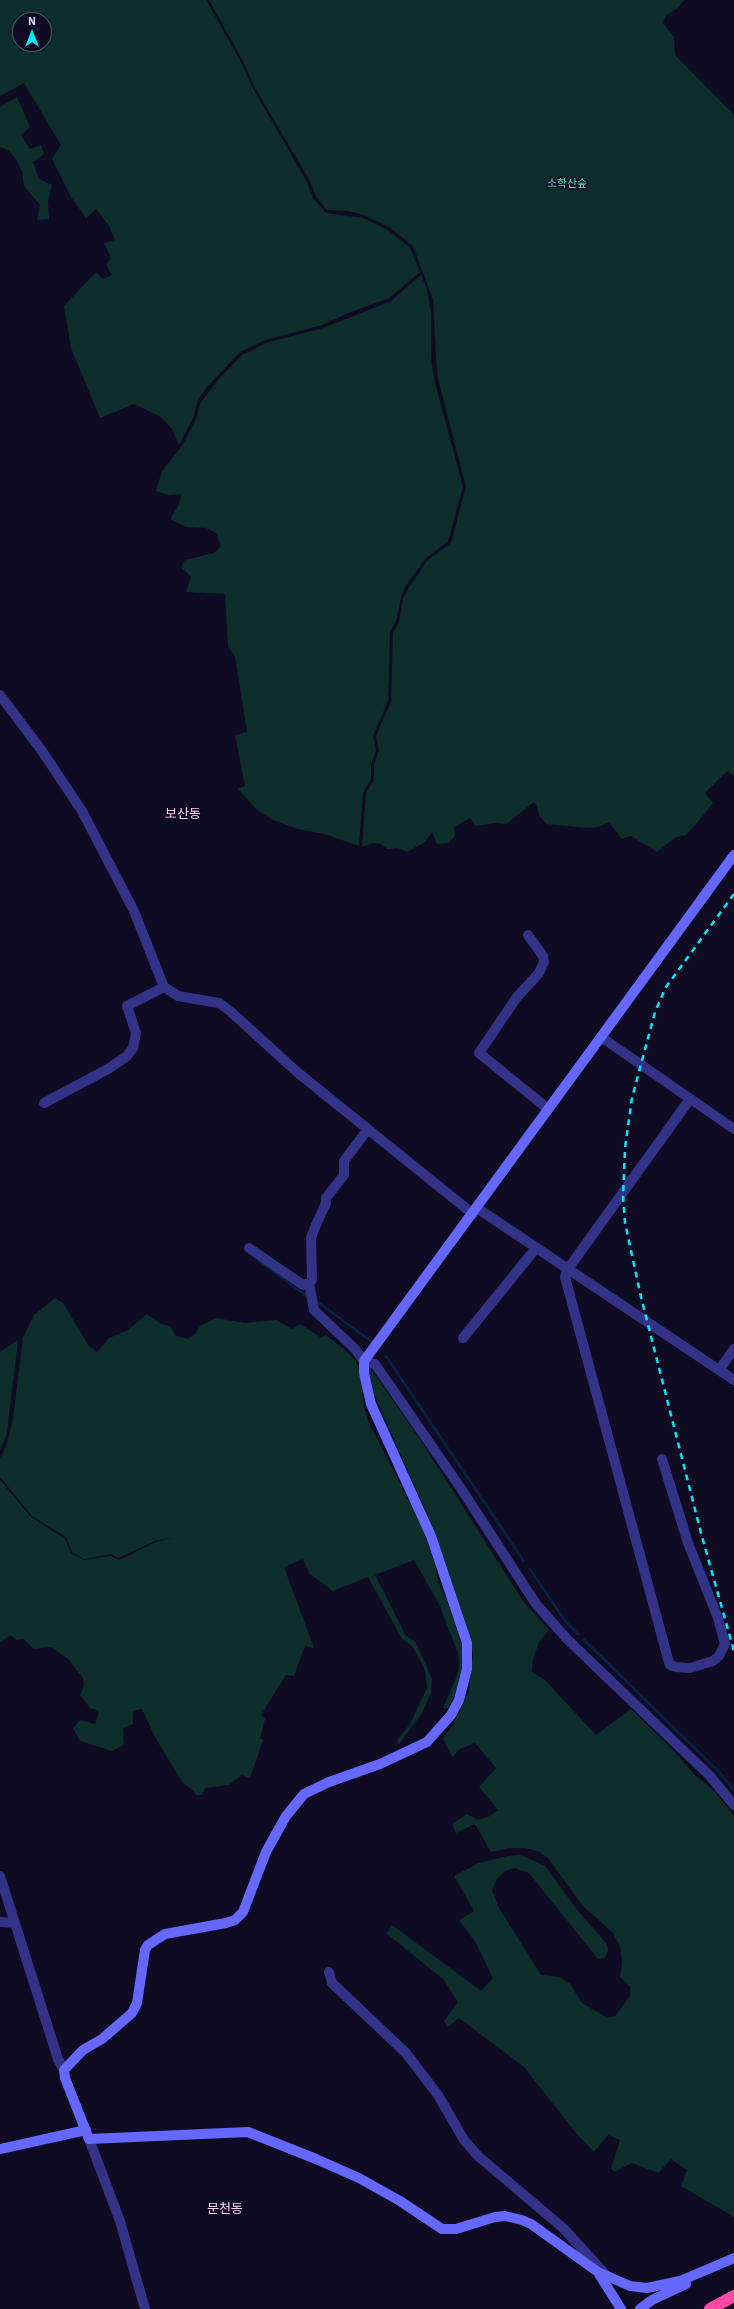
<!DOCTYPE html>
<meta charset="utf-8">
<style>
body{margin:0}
#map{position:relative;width:734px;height:2309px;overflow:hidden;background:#0f0b23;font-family:"IBM Plex Sans",sans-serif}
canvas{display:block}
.north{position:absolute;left:12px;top:12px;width:40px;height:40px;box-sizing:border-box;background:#0f0b23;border:1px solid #5d597b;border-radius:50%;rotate:0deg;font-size:11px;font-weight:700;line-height:16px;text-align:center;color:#d1ceff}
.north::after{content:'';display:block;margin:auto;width:14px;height:18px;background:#00eaf9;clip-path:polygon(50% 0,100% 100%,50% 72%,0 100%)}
</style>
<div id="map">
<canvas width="734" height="2309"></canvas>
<div class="north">N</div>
</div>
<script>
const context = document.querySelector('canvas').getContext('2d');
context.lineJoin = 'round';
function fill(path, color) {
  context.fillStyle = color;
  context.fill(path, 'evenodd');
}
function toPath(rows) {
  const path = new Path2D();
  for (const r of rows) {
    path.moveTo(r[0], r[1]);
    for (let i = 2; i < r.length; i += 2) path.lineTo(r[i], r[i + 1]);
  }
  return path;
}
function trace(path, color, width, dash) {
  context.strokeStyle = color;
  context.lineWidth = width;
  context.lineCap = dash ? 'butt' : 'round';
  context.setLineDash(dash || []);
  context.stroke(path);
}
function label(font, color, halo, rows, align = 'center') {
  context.font = font + ' "IBM Plex Sans","Noto Sans KR",sans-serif';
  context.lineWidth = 3;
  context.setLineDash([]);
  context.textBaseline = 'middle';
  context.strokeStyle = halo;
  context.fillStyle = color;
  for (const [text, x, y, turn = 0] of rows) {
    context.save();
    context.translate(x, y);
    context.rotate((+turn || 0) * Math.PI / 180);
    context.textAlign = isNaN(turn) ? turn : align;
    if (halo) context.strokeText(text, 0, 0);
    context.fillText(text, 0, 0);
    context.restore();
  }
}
const green = toPath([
 [0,0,206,0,241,62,252,87,307,182,313,198,326,213,363,218,388,230,410,248,420,272,389,298,346,314,322,325,265,340,240,352,206,388,198,400,193,418,179,445,172,429,161,417,134,404,100,418,71,348,64,306,96,272,103,279,112,275,106,265,111,258,104,243,115,240,109,226,96,209,86,218,71,197,52,159,61,145,24,83,0,96],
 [20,20,44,20,44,44,20,44],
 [209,0,684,0,678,8,666,15,663,23,674,37,675,55,734,115,734,776,727,771,705,793,713,803,697,823,686,835,676,837,657,852,631,836,622,839,609,822,599,827,588,828,546,824,539,815,537,805,534,802,506,824,495,823,476,826,470,818,454,827,455,835,449,843,437,844,432,832,425,842,407,852,398,848,387,849,381,844,374,843,362,847,366,793,374,780,374,765,379,750,376,736,391,702,393,633,399,622,403,598,408,589,427,561,451,543,466,487,437,375,433,299,413,246,389,227,364,215,348,211,327,210,316,196,310,181,254,86,243,61],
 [17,97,30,127,21,135,30,149,41,145,44,154,33,162,39,179,52,185,48,201,49,219,37,220,40,205,24,186,22,171,16,159,8,150,0,147,0,107],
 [421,275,427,289,431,313,431,358,435,383,463,487,448,541,425,559,405,587,401,597,396,621,390,633,388,701,373,736,376,750,371,765,371,779,363,792,359,846,325,834,298,829,273,820,257,810,238,789,245,786,235,735,247,732,235,656,228,647,225,594,186,592,191,577,181,567,185,560,214,553,221,546,216,533,206,528,186,527,170,519,179,505,181,494,169,495,156,491,162,471,182,446,196,419,201,402,218,380,242,355,266,343,323,328,391,301],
 [55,1298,63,1303,89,1346,97,1352,109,1338,128,1330,147,1314,161,1324,170,1326,176,1336,188,1339,195,1334,200,1326,216,1318,245,1323,277,1320,292,1329,300,1324,320,1337,326,1335,348,1353,356,1361,359,1370,365,1411,368,1421,422,1527,435,1565,438,1581,449,1606,463,1650,464,1662,457,1690,448,1708,443,1708,456,1678,459,1667,458,1653,439,1604,414,1560,375,1575,406,1636,415,1641,432,1679,431,1693,421,1715,399,1744,397,1740,410,1724,427,1688,425,1670,412,1646,402,1639,368,1577,333,1591,309,1573,303,1559,284,1567,314,1648,305,1646,294,1676,286,1675,261,1715,265,1719,260,1738,263,1740,250,1778,242,1775,229,1785,205,1788,202,1795,196,1795,193,1790,183,1783,156,1739,142,1709,133,1711,133,1724,123,1728,124,1745,112,1751,80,1741,73,1728,80,1720,95,1724,99,1711,90,1708,80,1695,84,1686,83,1678,68,1659,51,1647,34,1649,23,1639,17,1640,10,1635,0,1643,0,1480,31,1517,65,1539,71,1553,84,1560,111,1556,119,1560,156,1542,171,1538,155,1541,118,1558,111,1554,84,1559,72,1552,66,1537,32,1516,0,1477,0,1458,6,1447,13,1419,23,1337,34,1315],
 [18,1340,7,1433,0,1451,0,1352],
 [371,1369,421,1441,523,1601,549,1630,539,1642,533,1659,532,1672,545,1680,596,1735,631,1709,671,1748,694,1774,715,1792,734,1816,734,2217,681,2186,687,2170,671,2159,658,2173,632,2163,614,2172,611,2168,620,2140,608,2135,594,2152,576,2133,524,2067,459,2018,448,2027,444,2021,458,2002,444,1980,386,1933,392,1925,481,1991,493,1978,476,1943,459,1920,474,1911,454,1876,479,1863,507,1856,521,1855,545,1866,578,1911,607,1944,608,1950,605,1958,598,1959,529,1873,515,1868,505,1871,497,1879,492,1890,499,1908,541,1975,560,1977,570,1984,582,2003,607,2018,615,2016,630,1996,630,1986,620,1977,622,1963,620,1946,613,1933,582,1905,548,1858,538,1851,524,1848,509,1848,491,1852,475,1824,456,1833,452,1824,467,1814,478,1820,490,1816,498,1810,479,1787,496,1768,475,1743,460,1749,452,1757,443,1739,453,1725,469,1692,473,1654,471,1639,434,1530,375,1396,369,1371]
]);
const stream = toPath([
 [259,1261,308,1297],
 [315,1300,372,1342],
 [386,1356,523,1560],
 [530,1569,565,1621,578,1634],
 [583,1639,720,1773,734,1790]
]);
const street = toPath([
 [0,695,42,751,82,811,134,911,164,987,178,996,219,1003,230,1011,297,1072,473,1214],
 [528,935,543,956,544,962,539,973,517,997,479,1053,547,1108],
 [601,1037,734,1129],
 [44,1103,108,1069,127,1056,133,1048,136,1033,127,1006,164,987],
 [477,1208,734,1380],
 [249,1248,303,1285,309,1283,312,1280,311,1238,316,1225,326,1203,326,1198,344,1175,344,1161,368,1129],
 [309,1283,314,1310,356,1350,364,1361,375,1364,460,1487,536,1604,567,1639,710,1776,734,1805],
 [463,1338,536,1248],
 [719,1370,734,1349],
 [662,1459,688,1543,718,1618,725,1644,719,1656,713,1661,690,1668,676,1667,670,1665,668,1659,565,1277,568,1269,690,1099],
 [0,1876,58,2059,64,2070],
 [0,1922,14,1923],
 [329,1972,332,1983,406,2053,438,2095,464,2140,478,2156,563,2228,607,2276],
 [89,2139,120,2221,145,2309]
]);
const secondary = toPath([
 [734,855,364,1361,364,1373,371,1404,431,1536,467,1643,467,1669,459,1700,451,1715,427,1742,380,1764,329,1782,304,1794,286,1816,266,1852,243,1912,235,1920,226,1923,165,1934,148,1945,145,1950,137,2003,132,2013,102,2039,83,2050,64,2070,65,2078,89,2139,248,2132,316,2159,359,2178,400,2201,442,2229,456,2229,495,2217,505,2216,522,2220,531,2224,598,2272,630,2286,647,2288,680,2281,734,2258],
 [0,2149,86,2130],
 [599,2274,621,2309],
 [640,2309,652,2300,686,2284]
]);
const highway = toPath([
 [710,2309,734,2296]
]);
const rail = toPath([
 [734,894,666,987,655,1012,632,1098,625,1148,623,1196,625,1223,641,1297,701,1533,734,1651]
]);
const parkNames = [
 ["소학산숲",567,184]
];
const quarterNames = [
 ["보산동",183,814],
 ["문천동",225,2209]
];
fill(green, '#0e2e2b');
trace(stream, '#072147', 2.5);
trace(street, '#323287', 10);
trace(secondary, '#6567ff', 10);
trace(highway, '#ff49a7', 12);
trace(rail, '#00eaf9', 2.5, [6, 5]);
label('11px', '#4eebbd', '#0f0b23', parkNames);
label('13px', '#ffd0f0', '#0f0b23', quarterNames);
</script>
